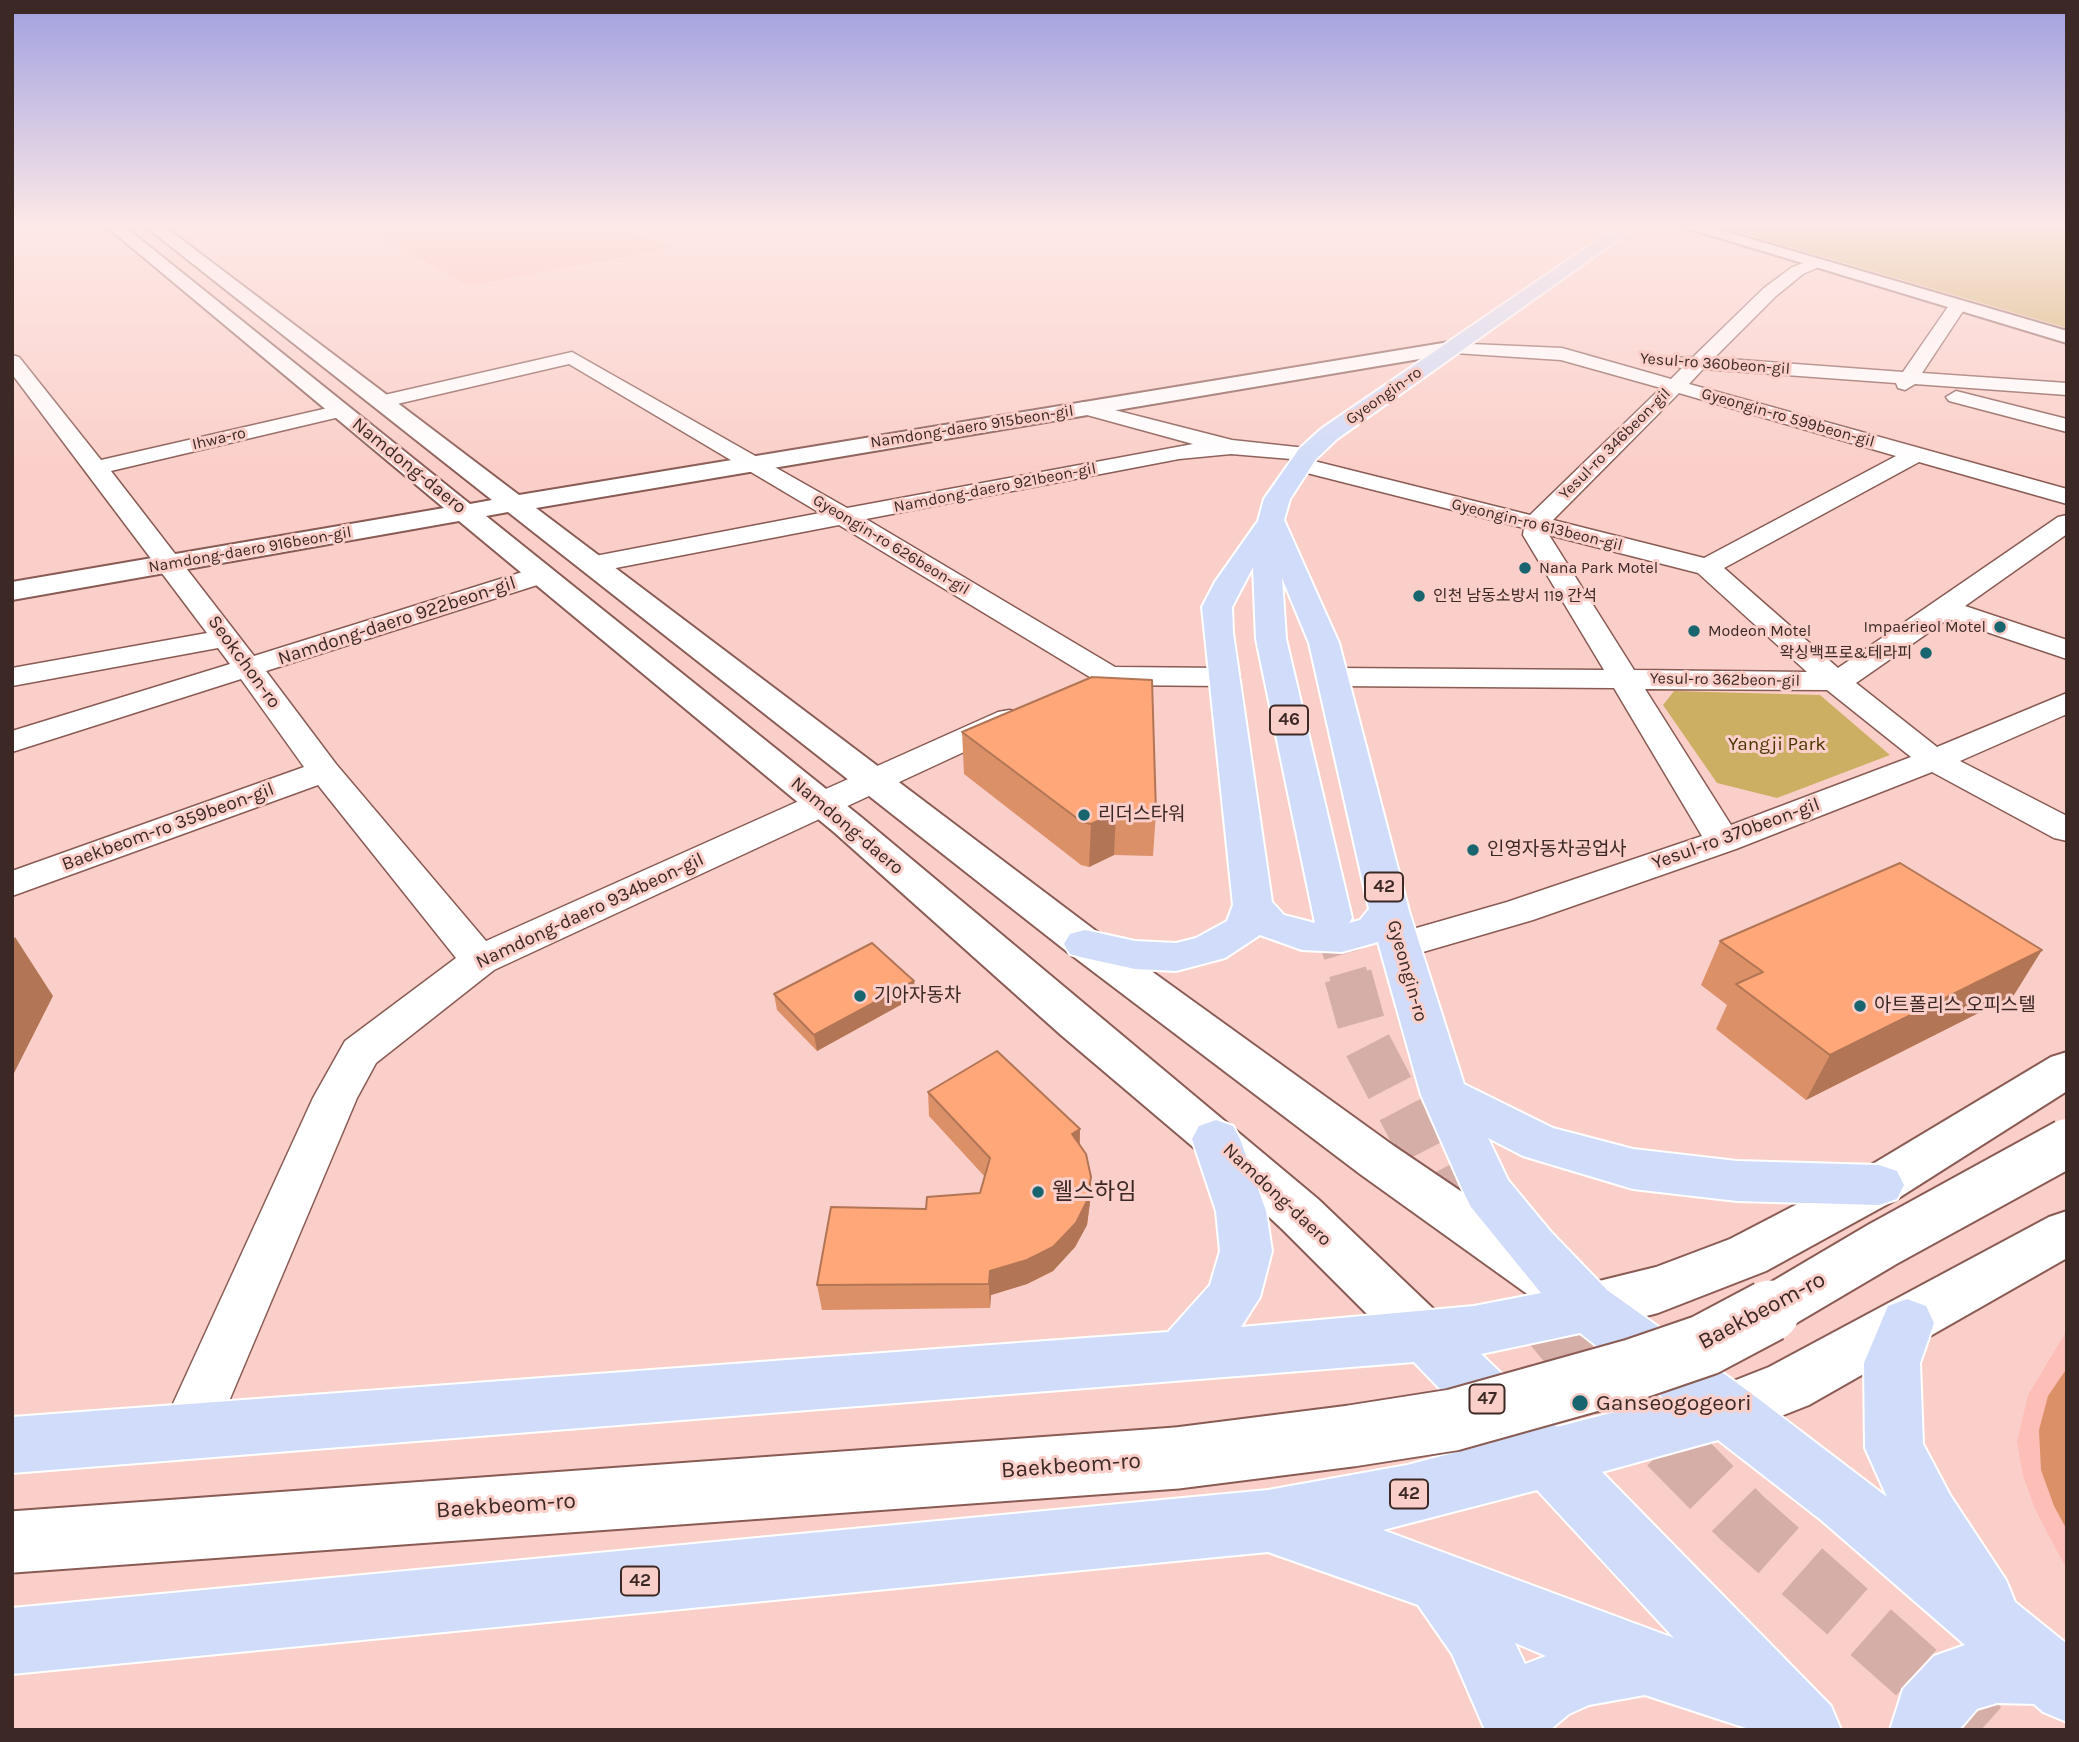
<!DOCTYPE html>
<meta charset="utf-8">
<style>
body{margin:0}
#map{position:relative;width:2079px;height:1742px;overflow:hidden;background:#fbcfc9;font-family:Karla,sans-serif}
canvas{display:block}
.frame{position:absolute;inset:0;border:14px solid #3c2825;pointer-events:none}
</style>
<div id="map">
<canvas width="2079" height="1742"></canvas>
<div class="frame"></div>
</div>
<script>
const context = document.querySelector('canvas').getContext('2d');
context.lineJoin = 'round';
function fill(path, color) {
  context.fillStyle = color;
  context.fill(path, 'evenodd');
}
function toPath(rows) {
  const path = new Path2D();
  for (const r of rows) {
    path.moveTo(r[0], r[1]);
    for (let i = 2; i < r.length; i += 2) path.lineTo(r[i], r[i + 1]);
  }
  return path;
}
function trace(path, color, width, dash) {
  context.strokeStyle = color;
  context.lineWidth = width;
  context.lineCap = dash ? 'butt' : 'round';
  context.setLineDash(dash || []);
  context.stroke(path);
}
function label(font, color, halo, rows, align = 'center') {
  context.font = font + ' Karla,"Noto Sans KR",sans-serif';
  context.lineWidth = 6;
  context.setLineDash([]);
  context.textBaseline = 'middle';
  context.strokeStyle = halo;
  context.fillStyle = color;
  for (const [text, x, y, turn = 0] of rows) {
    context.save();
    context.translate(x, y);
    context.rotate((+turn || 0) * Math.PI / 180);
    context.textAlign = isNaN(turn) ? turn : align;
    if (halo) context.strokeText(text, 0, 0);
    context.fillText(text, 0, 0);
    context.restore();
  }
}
const built = toPath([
 [361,226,620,226,671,248,468,286],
 [2067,1330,2067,1570,2035,1509,2023,1476,2017,1442,2028,1395]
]);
const green = toPath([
 [1726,226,2067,228,2067,328,1735,231],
 [1674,691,1820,695,1890,755,1777,798,1717,783,1663,705]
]);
const primaryTunnelFar2 = toPath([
 [1332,918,1349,977]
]);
const primaryTunnelFar1 = toPath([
 [1348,976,1367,1044,1440,1184,1466,1216],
 [1530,1296,1544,1313]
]);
const primaryTunnel = toPath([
 [1542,1311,1564,1338,1742,1518,1981,1730]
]);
const street = toPath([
 [1815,258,1823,263,1821,266,1803,274,1776,296,1714,358,1903,372,1952,301,1958,300,1967,305,1922,373,2067,383,2067,395,1915,384,1905,390,1898,388,1896,383,1703,369,1689,384,2067,489,2067,504,1919,462,1724,568,1838,668,2058,517,2067,515,2067,534,1965,606,2067,640,2067,659,1948,619,1856,683,1937,747,2067,693,2067,714,1960,761,2067,816,2067,841,2054,838,1932,772,1736,849,1533,920,1399,959,1385,955,1379,946,1385,937,1507,902,1702,836,1614,688,1334,686,1323,683,1319,677,1323,671,1334,668,1604,670,1523,535,1524,528,1291,469,1288,464,1291,459,1231,454,1179,459,866,519,1115,667,1225,668,1236,671,1240,677,1236,683,1225,686,1109,685,1098,682,839,525,595,572,586,570,582,564,586,558,595,556,820,513,569,364,380,408,370,402,380,396,572,352,847,508,1193,444,1076,412,1072,408,1076,404,1083,402,1232,440,1315,449,1318,454,1310,460,1530,515,1661,388,1561,360,1455,353,1448,351,1445,347,1448,343,1562,348,1671,379,1682,368,1673,366,1670,362,1673,358,1693,357,1764,288,1791,268,1815,258],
 [1679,393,1896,456,1704,558,1553,520,1679,393],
 [1549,535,1698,573,1807,672,1634,670,1549,535],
 [1645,689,1827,690,1911,757,1731,825,1645,689],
 [12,355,19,357,101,460,341,405,348,407,352,411,348,415,111,471,254,656,532,569,550,569,554,575,550,581,266,671,336,764,486,941,998,712,1009,710,1020,712,1025,719,1020,726,494,970,376,1063,357,1098,208,1451,188,1459,168,1451,160,1432,313,1098,345,1041,456,958,318,785,12,896,12,871,304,767,241,679,12,752,12,731,230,664,218,648,12,686,12,668,207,633,12,374,12,355],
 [1956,391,2067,419,2067,432,1949,401,1946,397,1956,391]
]);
const secondary = toPath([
 [106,226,124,226,470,504,492,500,145,226,164,226,519,495,1455,341,1462,343,1465,347,1462,351,1455,353,536,508,1100,934,1394,1146,1595,1282,1656,1267,1730,1239,1861,1171,2051,1057,2067,1052,2067,1091,1897,1199,1766,1271,1658,1313,1588,1331,1569,1324,1360,1174,1070,954,508,512,486,516,861,817,1318,1199,1445,1320,1454,1337,1445,1354,1426,1362,1407,1354,1282,1229,1199,1152,1061,1035,835,833,459,521,12,600,12,582,444,508,106,226],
 [1680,226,1707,226,2067,331,2067,343,1680,226],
 [2067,1211,2067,1258,1809,1405,1728,1437,1708,1429,1699,1410,1708,1391,1769,1367,2049,1217,2067,1211]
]);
const primary = toPath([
 [1618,226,1637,226,1337,439,1316,459,1290,499,1284,520,1339,643,1409,911,1464,1084,1553,1128,1633,1149,1737,1161,1879,1165,1897,1171,1904,1185,1897,1199,1879,1205,1737,1201,1633,1189,1523,1156,1488,1138,1508,1180,1551,1232,1607,1290,1748,1391,1887,1497,1865,1448,1864,1363,1888,1306,1907,1299,1926,1306,1934,1323,1920,1363,1923,1444,1950,1495,2006,1580,2015,1602,2067,1644,2067,1722,2043,1712,2034,1704,1997,1703,1977,1709,1959,1730,1890,1730,1903,1689,1934,1656,1965,1645,1821,1520,1718,1440,1602,1472,1831,1706,1841,1730,1752,1730,1645,1695,1589,1705,1569,1714,1550,1730,1485,1730,1452,1654,1418,1605,1268,1552,12,1674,12,1608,1268,1490,1407,1465,1492,1443,1414,1362,12,1473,12,1417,1168,1332,1210,1285,1220,1251,1216,1211,1192,1139,1199,1126,1216,1120,1233,1126,1240,1139,1266,1211,1272,1251,1260,1297,1241,1327,1474,1306,1541,1293,1471,1207,1464,1193,1421,1095,1378,942,1342,952,1302,950,1260,935,1225,958,1176,971,1135,969,1085,958,1070,954,1064,944,1070,934,1085,930,1135,941,1176,943,1196,938,1227,921,1233,905,1202,607,1215,582,1258,521,1264,499,1299,449,1321,429,1618,226],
 [1253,567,1256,639,1315,923,1284,915,1272,902,1233,633,1232,607,1253,567],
 [1282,578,1309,643,1369,909,1360,920,1349,923,1352,918,1286,639,1282,578],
 [1580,1333,1665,1399,1557,1427,1481,1354,1580,1333],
 [1537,1490,1674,1638,1383,1530,1537,1490],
 [1515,1643,1546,1656,1525,1664,1515,1643]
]);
const secondaryBridgeFar1 = toPath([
 [1766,1313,1883,1244,2067,1143]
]);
const secondaryBridge = toPath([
 [12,1542,1177,1458,1351,1436,1453,1420,1635,1369,1705,1345,1769,1311]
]);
const wall = toPath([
 [962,732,1156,813,1153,856,1114,855,1089,867,1081,865,964,774],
 [1720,941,2014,995,1806,1100,1716,1029,1727,1005,1701,985],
 [914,981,915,997,817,1051,777,1010,774,994],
 [928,1092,1080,1129,1080,1145,1091,1177,1090,1202,1087,1225,1075,1247,1053,1271,1027,1284,991,1295,990,1308,822,1310,817,1285,980,1193,985,1177,929,1116],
 [2067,1368,2067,1530,2054,1506,2041,1470,2039,1430,2048,1396]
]);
const shadedWall = toPath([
 [1116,813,1114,855,1089,867,1091,824],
 [15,937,53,996,12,1077,12,942],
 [2042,950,2014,995,1806,1100,1830,1055],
 [914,981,915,997,817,1051,814,1035],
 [1080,1129,1079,1154,1072,1134],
 [1091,1177,1090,1202,1087,1225,1075,1247,1053,1271,1027,1284,991,1295,990,1308,989,1284,990,1271]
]);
const building = toPath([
 [1092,677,1152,680,1156,813,1116,813,1091,824,1082,822,962,732,1092,677],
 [1900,863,2042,950,1830,1055,1736,984,1763,972,1720,941,1900,863],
 [872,943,914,981,814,1035,774,994,872,943],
 [997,1051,1080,1129,1072,1134,1086,1154,1091,1177,1087,1201,1076,1223,1053,1247,1027,1260,990,1271,989,1284,817,1285,831,1207,926,1209,927,1197,980,1193,990,1158,928,1092,997,1051]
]);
const markers = [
 [1525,568,7,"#19656f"],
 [1419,596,7,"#19656f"],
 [2000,627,7,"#19656f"],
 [1694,631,7,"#19656f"],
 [1926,653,7,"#19656f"],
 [1084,815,7,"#19656f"],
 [1473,850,7,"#19656f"],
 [860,996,7,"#19656f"],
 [1860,1006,7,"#19656f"],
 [1038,1192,7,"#19656f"],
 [1580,1403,9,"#19656f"]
];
const farStreetnames = [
 ["Yesul-ro 360beon-gil",1715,364,4],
 ["Gyeongin-ro",1384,396,-35],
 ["Gyeongin-ro 599beon-gil",1788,418,16],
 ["Namdong-daero 915beon-gil",972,427,-9],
 ["Ihwa-ro",219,439,-13],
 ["Yesul-ro 346beon-gil",1615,444,-45],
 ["Namdong-daero 921beon-gil",995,488,-11],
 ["Gyeongin-ro 613beon-gil",1537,525,14],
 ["Gyeongin-ro 626beon-gil",891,545,31],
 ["Namdong-daero 916beon-gil",250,550,-10],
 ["Yesul-ro 362beon-gil",1725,680,1]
];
const farPoinames = [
 ["Nana Park Motel",1539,568],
 ["인천 남동소방서 119 간석",1433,596],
 ["Impaerieol Motel",1986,627,"right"],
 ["Modeon Motel",1708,631],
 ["왁싱백프로&테라피",1912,653,"right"]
];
const shields = [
 [1289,720,38],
 [1384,887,38],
 [1487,1399,35],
 [1409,1494,38],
 [640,1581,38]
];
const shieldNames = [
 ["46",1289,720],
 ["42",1384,887],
 ["47",1487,1399],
 ["42",1409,1494],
 ["42",640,1581]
];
const streetNames = [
 ["Namdong-daero",409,466,39],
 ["Namdong-daero 922beon-gil",397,621,-18],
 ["Seokchon-ro",244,662,54],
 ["Namdong-daero",847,826,40],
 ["Baekbeom-ro 359beon-gil",168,827,-20],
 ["Yesul-ro 370beon-gil",1736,834,-20],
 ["Namdong-daero 934beon-gil",590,911,-25],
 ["Gyeongin-ro",1407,971,74],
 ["Namdong-daero",1277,1195,43]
];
const parkNames = [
 ["Yangji Park",1777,745]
];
const poiNames = [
 ["리더스타워",1098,815],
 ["인영자동차공업사",1487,850],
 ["기아자동차",874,996],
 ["아트폴리스 오피스텔",1874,1006]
];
const nearPoinames = [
 ["웰스하임",1052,1192],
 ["Ganseogogeori",1596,1403]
];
const nearStreetnames = [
 ["Baekbeom-ro",1762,1311,-28],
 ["Baekbeom-ro",1071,1466,-4],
 ["Baekbeom-ro",506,1506,-4]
];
fill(built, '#fcbeb6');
fill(green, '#cdaf63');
trace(primaryTunnelFar2, '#d5aea8', 38, [38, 18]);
trace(primaryTunnelFar1, '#d5aea8', 48, [48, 24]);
trace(primaryTunnel, '#d5aea8', 61, [61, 31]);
trace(street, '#895b54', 3);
trace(secondary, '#895b54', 4);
trace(primary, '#fff', 4);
fill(street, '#fff');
fill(secondary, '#fff');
fill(primary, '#d0dcf9');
trace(secondaryBridgeFar1, '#895b54', 52, []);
trace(secondaryBridge, '#895b54', 65, []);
trace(secondaryBridgeFar1, '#fff', 48);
trace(secondaryBridge, '#fff', 61);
fill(wall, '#db9068');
fill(shadedWall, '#b27555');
fill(building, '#ffa779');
trace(building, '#b27555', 2);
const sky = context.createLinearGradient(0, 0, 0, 470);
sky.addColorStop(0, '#a1a0e0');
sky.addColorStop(0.48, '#fde9e7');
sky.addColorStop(1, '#fde9e700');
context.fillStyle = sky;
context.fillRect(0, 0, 2079, 470);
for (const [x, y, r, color] of markers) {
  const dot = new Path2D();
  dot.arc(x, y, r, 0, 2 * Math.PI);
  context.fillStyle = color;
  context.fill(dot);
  trace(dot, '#fbcfc9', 2.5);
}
label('16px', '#3c2825', '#fbcfc9', farStreetnames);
label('16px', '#3c2825', '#fbcfc9', farPoinames, 'left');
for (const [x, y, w] of shields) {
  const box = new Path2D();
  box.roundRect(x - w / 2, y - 14.5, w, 29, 5);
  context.fillStyle = '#fbcfc9';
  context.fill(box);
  trace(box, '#3c2825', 2);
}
label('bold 18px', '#3c2825', null, shieldNames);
label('19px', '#3c2825', '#fbcfc9', streetNames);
label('19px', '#483500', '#fbcfc9', parkNames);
label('19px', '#3c2825', '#fbcfc9', poiNames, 'left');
label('23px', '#3c2825', '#fbcfc9', nearPoinames, 'left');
label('23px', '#3c2825', '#fbcfc9', nearStreetnames);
</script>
